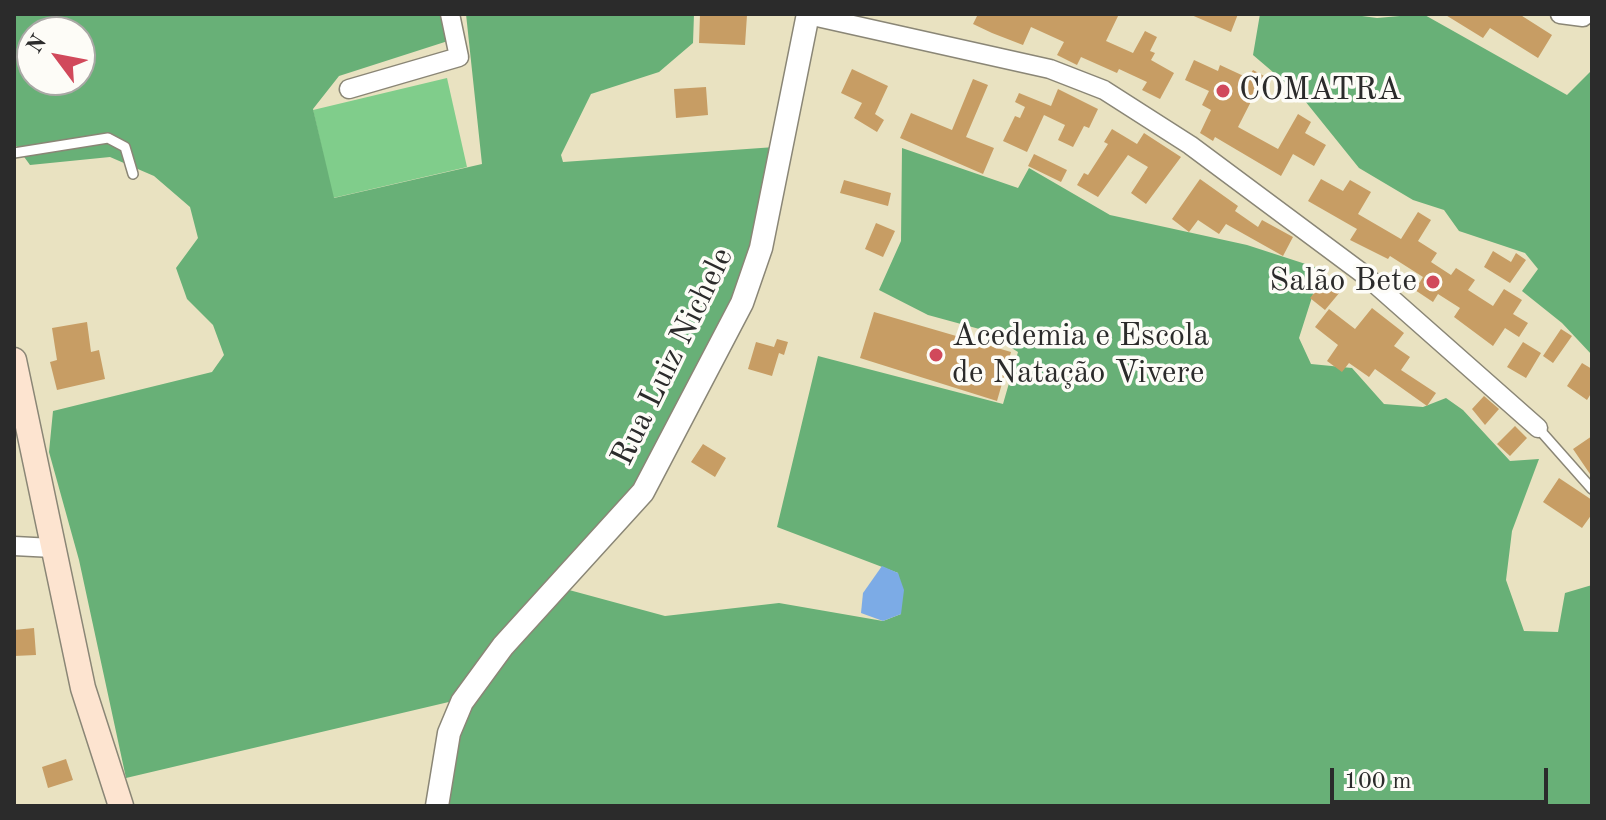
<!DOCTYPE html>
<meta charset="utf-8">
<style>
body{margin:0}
#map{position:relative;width:1606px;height:820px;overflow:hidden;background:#e9e2c1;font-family:"Old Standard TT",serif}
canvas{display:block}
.frame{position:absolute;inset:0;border:16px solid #2b2b2b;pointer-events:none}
.north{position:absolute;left:16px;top:16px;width:80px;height:80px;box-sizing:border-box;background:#fdfcf7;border:2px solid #a9a8a5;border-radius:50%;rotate:302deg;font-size:22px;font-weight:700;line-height:32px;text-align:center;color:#2b2b2b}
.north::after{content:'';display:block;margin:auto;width:28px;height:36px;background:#d1495b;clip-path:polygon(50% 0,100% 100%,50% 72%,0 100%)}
.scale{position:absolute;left:1330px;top:768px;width:218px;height:36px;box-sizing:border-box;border:4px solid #2b2b2b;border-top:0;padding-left:10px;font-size:24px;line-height:28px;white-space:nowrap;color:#2b2b2b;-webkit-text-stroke:6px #fdfcf7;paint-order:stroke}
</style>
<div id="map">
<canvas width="1606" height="820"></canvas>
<div class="frame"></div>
<div class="north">N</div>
<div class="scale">100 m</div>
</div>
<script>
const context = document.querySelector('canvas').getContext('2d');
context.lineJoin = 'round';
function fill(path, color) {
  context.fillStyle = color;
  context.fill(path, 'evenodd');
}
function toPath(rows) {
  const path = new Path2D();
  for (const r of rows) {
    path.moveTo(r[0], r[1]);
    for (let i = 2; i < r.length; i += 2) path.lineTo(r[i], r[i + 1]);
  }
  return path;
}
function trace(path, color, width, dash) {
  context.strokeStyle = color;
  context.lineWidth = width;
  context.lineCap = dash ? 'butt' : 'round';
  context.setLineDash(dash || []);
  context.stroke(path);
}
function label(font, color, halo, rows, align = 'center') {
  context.font = font + ' "Old Standard TT",serif';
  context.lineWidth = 7;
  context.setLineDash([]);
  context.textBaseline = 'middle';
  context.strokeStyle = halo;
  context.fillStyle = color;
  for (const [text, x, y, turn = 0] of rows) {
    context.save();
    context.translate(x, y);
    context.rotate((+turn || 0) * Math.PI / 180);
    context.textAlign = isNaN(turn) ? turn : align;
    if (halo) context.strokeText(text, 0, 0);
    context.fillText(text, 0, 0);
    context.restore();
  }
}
const green = toPath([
 [447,78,467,167,333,198,313,110]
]);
const forest = toPath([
 [14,14,445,14,451,40,339,76,313,109,334,198,482,164,466,14,694,14,693,43,659,72,591,94,561,155,563,162,775,147,756,238,735,304,633,493,547,584,665,616,779,603,883,621,901,614,898,573,777,527,818,356,1003,404,1018,352,983,330,928,315,879,290,901,241,902,148,1018,188,1029,168,1110,215,1247,245,1321,269,1299,338,1311,364,1352,368,1384,404,1423,407,1446,398,1463,410,1510,461,1539,459,1512,531,1506,580,1524,631,1558,632,1565,593,1592,585,1592,806,449,806,456,750,453,701,126,778,79,560,49,452,53,411,212,372,224,355,213,325,187,299,176,268,198,238,190,207,154,176,110,157,30,165,14,143],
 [32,32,80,32,80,80,32,80],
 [1260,14,1347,14,1377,18,1423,14,1567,95,1592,70,1592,355,1562,323,1522,291,1538,269,1525,253,1459,231,1444,210,1413,200,1359,168,1301,96,1253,55]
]);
const water = toPath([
 [882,566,898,573,904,590,901,614,883,621,861,613,863,593]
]);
const building = toPath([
 [700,14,747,15,745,45,699,43],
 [978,14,1119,14,1106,41,1133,53,1145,31,1157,37,1150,51,1155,53,1151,60,1174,73,1160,99,1142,90,1147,82,1119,69,1117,73,1081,57,1077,65,1057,55,1064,42,1031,27,1023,45,992,33,973,24],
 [1189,14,1238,14,1231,32],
 [1444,14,1519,14,1552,35,1538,58,1490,28,1483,38],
 [1194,60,1218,71,1220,65,1248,78,1253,70,1264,76,1238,127,1278,149,1298,114,1311,122,1305,133,1326,145,1314,166,1293,154,1281,176,1215,137,1213,141,1200,133,1211,110,1202,105,1209,91,1185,80],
 [852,69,888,86,875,114,884,120,877,132,854,118,862,103,841,93],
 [973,79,988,85,966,137,994,148,983,174,900,138,911,113,952,130],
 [706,87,708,115,676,118,674,89],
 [1058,89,1098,109,1089,128,1084,126,1073,147,1058,140,1065,125,1044,115,1027,152,1003,141,1015,116,1020,118,1025,107,1015,102,1019,93,1051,106],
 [1112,129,1137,144,1144,133,1181,157,1146,204,1131,193,1148,167,1128,155,1098,197,1077,185,1084,173,1088,175,1108,144,1104,142],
 [1034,154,1067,170,1061,182,1028,166],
 [1200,179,1238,206,1235,211,1258,227,1262,220,1293,237,1283,256,1226,224,1219,234,1198,220,1189,232,1172,219],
 [1321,179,1343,191,1350,180,1371,192,1358,214,1401,239,1418,212,1431,220,1418,241,1437,253,1431,262,1451,275,1456,268,1475,280,1468,290,1493,306,1504,289,1522,300,1513,314,1528,323,1519,337,1505,328,1493,346,1454,317,1460,308,1438,294,1433,302,1415,290,1423,277,1390,256,1388,259,1350,240,1357,229,1308,201],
 [844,180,891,193,888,206,840,193],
 [876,223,895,231,883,257,865,249],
 [1493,251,1511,262,1516,253,1526,260,1510,283,1484,267],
 [1325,280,1340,292,1325,310,1310,298],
 [1372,308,1404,333,1394,346,1410,357,1401,370,1436,393,1427,406,1375,369,1369,377,1349,363,1342,372,1327,361,1338,345,1315,327,1329,309,1355,329],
 [874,312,1011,352,997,401,860,358],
 [87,322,91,352,99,350,105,379,57,390,50,362,57,360,52,328],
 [1561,329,1572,336,1553,363,1543,356],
 [777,339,788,342,784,355,779,353,772,376,748,369,756,342,774,347],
 [1523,342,1541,353,1526,378,1507,367],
 [1582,363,1592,369,1592,392,1587,400,1567,386],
 [1484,396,1499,409,1485,425,1472,409],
 [1515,426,1527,438,1510,456,1497,444],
 [1592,436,1592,477,1573,449],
 [703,444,726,458,715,477,691,462],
 [1559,478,1592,500,1592,514,1582,528,1543,502],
 [34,628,36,655,14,656,14,630],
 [66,759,73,780,48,788,42,767]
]);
const service = toPath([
 [14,153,108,138,125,147,133,174],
 [1538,428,1592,489]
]);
const minor = toPath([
 [1560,14,1583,17,1586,14],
 [808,15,1050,69,1104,90,1190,145,1366,276,1538,428],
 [349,89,459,57,450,14],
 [14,546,53,548]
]);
const tertiary = toPath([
 [437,806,449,733,462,702,503,646,643,492,742,303,761,248,808,14]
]);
const secondary = toPath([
 [14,360,83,688,121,806]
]);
const markers = [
 [1223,91,8,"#d1495b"],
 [1433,282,8,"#d1495b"],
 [936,355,8,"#d1495b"]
];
const poiNames = [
 ["COMATRA",1239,91],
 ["Salão Bete",1417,282,"right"],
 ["Acedemia e Escola",952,337],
 ["de Natação Vivere",952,374]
];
const streetNames = [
 ["Rua Luiz Nichele",673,357,-64]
];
fill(green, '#80cd8b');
fill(forest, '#68b077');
fill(water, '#7cabe6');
fill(building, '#c79d64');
trace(service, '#8a8676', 12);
trace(minor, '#8a8676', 21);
trace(tertiary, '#8a8676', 25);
trace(secondary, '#8a8676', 27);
trace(service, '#fff', 9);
trace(minor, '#fff', 18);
trace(tertiary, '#fff', 22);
trace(secondary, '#fde4d0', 24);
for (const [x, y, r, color] of markers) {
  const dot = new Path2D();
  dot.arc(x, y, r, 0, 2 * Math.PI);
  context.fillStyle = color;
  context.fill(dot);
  trace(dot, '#fdfcf7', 3);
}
label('32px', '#2b2b2b', '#fdfcf7', poiNames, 'left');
label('32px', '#2b2b2b', '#fdfcf7', streetNames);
</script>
